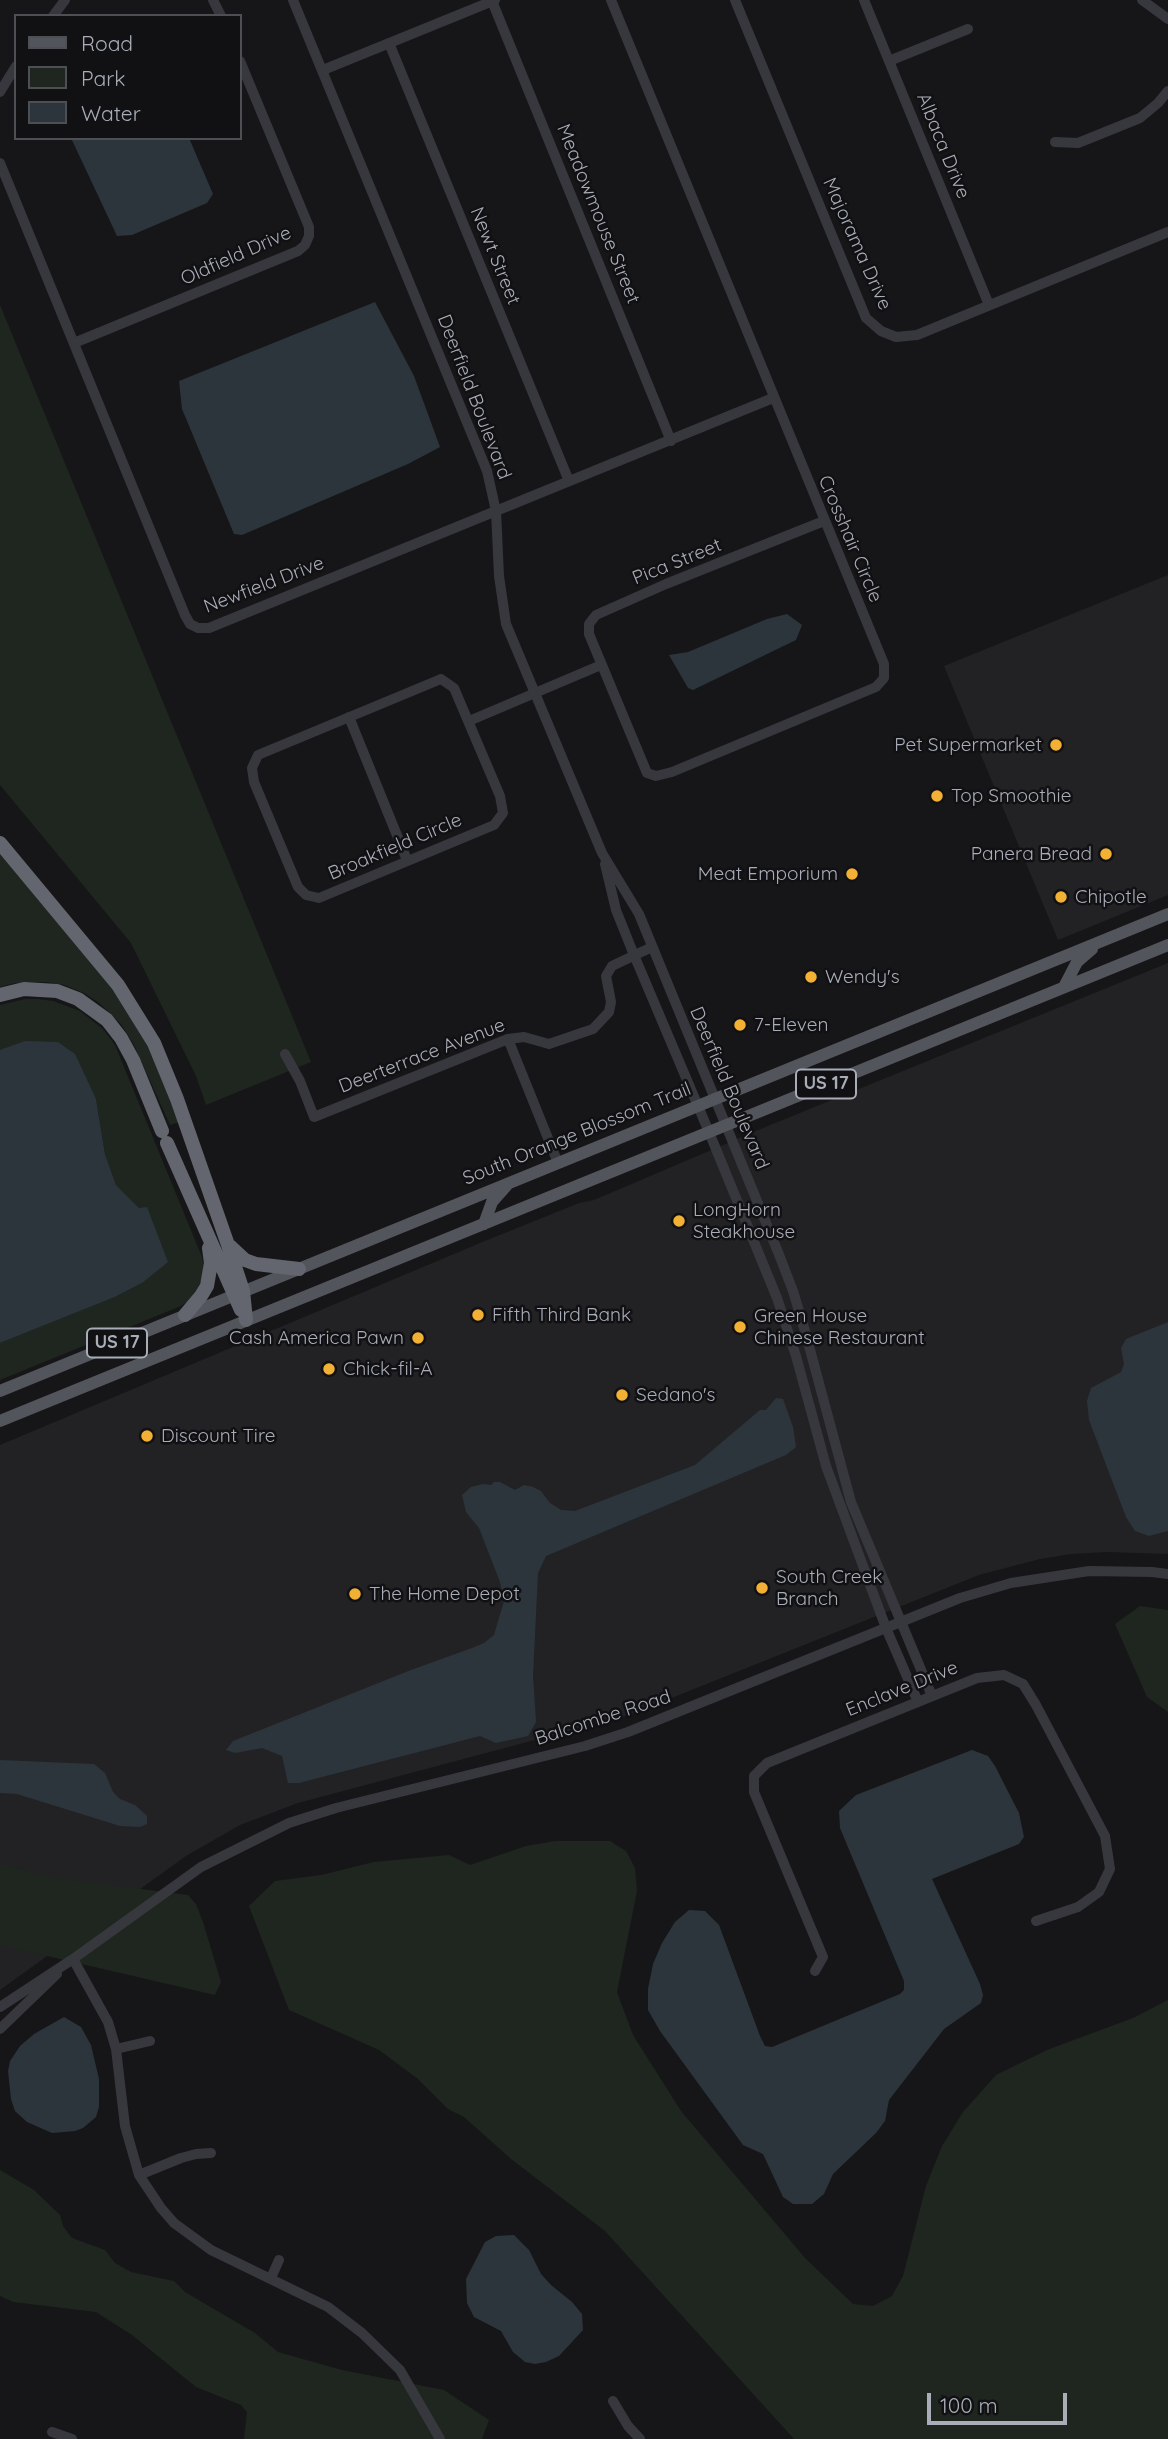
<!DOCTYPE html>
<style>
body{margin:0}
#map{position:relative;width:1168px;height:2439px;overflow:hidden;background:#161618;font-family:Quicksand,sans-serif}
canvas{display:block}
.legend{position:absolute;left:14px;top:14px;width:228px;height:126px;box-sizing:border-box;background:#111113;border:2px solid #4d4f55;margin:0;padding:9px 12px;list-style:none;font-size:21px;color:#a8adb8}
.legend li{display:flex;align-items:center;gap:14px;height:35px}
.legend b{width:35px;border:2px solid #4d4f55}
.scale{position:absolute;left:927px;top:2393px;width:140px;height:32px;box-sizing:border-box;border:4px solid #a8adb8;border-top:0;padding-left:9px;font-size:21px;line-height:24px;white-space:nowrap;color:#a8adb8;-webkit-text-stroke:5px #111113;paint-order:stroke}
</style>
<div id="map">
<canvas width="1168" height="2439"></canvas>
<ul class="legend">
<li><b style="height:9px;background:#53555c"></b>Road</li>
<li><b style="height:19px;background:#1e261f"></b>Park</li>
<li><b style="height:19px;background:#2c353c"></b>Water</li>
</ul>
<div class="scale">100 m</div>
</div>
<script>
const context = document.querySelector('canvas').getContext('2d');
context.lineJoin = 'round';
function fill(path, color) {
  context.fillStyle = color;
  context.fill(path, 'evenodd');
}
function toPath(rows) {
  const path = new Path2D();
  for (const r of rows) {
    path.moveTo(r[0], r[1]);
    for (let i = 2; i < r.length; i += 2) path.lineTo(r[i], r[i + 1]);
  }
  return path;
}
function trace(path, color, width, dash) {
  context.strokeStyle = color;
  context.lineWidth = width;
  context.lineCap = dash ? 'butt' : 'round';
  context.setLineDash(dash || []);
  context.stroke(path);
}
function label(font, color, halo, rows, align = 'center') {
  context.font = font + ' Quicksand,sans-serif';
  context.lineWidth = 5;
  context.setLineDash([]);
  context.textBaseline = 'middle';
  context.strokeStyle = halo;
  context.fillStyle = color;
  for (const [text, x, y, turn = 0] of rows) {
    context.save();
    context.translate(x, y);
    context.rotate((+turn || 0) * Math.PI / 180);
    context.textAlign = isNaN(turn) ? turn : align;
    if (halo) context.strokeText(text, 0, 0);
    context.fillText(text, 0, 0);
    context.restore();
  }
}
const built = toPath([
 [1168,575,1168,895,1058,940,944,666],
 [1168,963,1168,1554,1108,1552,1071,1554,1040,1559,979,1575,629,1715,298,1803,240,1825,186,1856,0,1990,0,1445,480,1243,579,1203,594,1200,763,1128]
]);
const green = toPath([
 [0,305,311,1062,206,1105,196,1076,131,943,0,785],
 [0,850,108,979,140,1026,180,1122,170,1125,134,1045,121,1024,98,1002,84,993,64,985,47,982,15,983,0,987],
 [38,999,53,1001,80,1011,103,1029,115,1045,202,1257,205,1272,194,1298,181,1306,0,1380,0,1343,115,1297,142,1283,139,1208,116,1185,105,1154,96,1099,0,1050,0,1005,25,999],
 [1140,1606,1168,1610,1168,1712,1147,1697,1115,1624],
 [555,1841,610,1841,626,1851,635,1868,637,1891,617,1992,633,2035,681,2111,805,2258,853,2304,873,2306,892,2296,903,2276,926,2186,942,2146,963,2112,996,2075,1047,2050,1133,2018,1168,2000,1168,2439,794,2439,605,2231,511,2159,464,2117,448,2109,418,2079,379,2050,289,2010,249,1906,275,1881,321,1875,374,1862,449,1855,470,1865,526,1846],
 [0,1864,55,1878,188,1895,196,1904,203,1922,221,1982,215,1995,0,1945],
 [0,2170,34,2190,60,2215,63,2226,72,2238,105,2250,115,2263,131,2272,174,2281,185,2292,255,2333,278,2352,342,2370,444,2390,489,2420,482,2439,244,2439,247,2412,241,2405,196,2387,132,2335,96,2312,13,2302,0,2296]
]);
const water = toPath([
 [71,138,189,138,213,194,207,203,132,235,117,236],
 [375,302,414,376,440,447,408,464,242,535,234,534,182,409,179,381],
 [787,614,802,625,796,640,693,690,688,688,669,655,688,652,767,619],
 [25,1041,58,1042,75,1054,96,1099,105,1154,116,1185,139,1208,147,1207,168,1262,142,1283,115,1297,0,1343,0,1050],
 [1168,1322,1168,1531,1149,1536,1135,1531,1126,1517,1089,1420,1087,1401,1091,1388,1121,1372,1124,1364,1121,1348,1126,1339],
 [776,1398,783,1399,793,1427,796,1447,786,1455,546,1556,538,1573,533,1676,536,1722,528,1736,496,1743,480,1736,299,1783,288,1783,282,1756,262,1748,235,1753,226,1750,233,1741,411,1670,472,1648,484,1643,494,1635,504,1601,500,1582,479,1528,466,1512,462,1495,471,1487,483,1484,491,1485,494,1482,500,1482,515,1490,524,1485,533,1487,541,1491,550,1503,561,1510,575,1511,695,1465,760,1410,766,1410],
 [972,1750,988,1756,995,1766,1019,1813,1024,1837,1019,1844,932,1879,980,1984,983,1995,981,2003,944,2029,889,2100,885,2121,876,2133,833,2174,824,2194,812,2204,793,2204,783,2197,763,2154,743,2145,660,2031,648,2010,648,1989,653,1964,662,1943,675,1922,689,1910,705,1911,719,1925,760,2036,765,2046,772,2047,900,1994,904,1990,904,1981,840,1828,839,1811,856,1795],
 [0,1760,94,1764,105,1773,113,1792,120,1799,135,1805,147,1816,147,1824,140,1827,120,1826,17,1794,0,1793],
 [64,2017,81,2027,91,2045,99,2079,99,2107,96,2117,83,2128,75,2131,52,2133,27,2122,15,2111,11,2099,8,2071,10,2061,20,2046,34,2034],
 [514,2235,529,2250,541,2274,551,2285,572,2302,582,2314,583,2330,559,2356,546,2362,535,2364,525,2362,513,2352,501,2331,474,2317,467,2303,466,2279,485,2242,496,2236]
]);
const minor = toPath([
 [213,0,221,16],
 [293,0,487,471,496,511,499,576,506,624,602,853,639,914,778,1252,793,1291,805,1331,851,1502,932,1696],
 [611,0,884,664,884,678,876,687,672,772,656,776,647,773,589,634,589,624,596,615,666,584,824,521],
 [735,0,866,318,881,331,896,337,917,335,1168,232],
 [864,0,989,305],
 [1142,0,1168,19],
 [492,1,671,441],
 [53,16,65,0],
 [389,43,569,481],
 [889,61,968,29],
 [323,70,495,0],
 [0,92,16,66],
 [1055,142,1078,143,1140,118,1158,103,1168,91],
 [0,163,185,615,190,624,198,628,209,628,773,398],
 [74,343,298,251,305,245,309,236,309,227,240,61],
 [441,679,454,688,500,796,503,813,494,825,319,898,306,895,298,887,254,782,252,768,258,755,441,679],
 [349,717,407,860],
 [469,721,601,665],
 [605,864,616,910,634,955,709,1132,777,1298,796,1356,826,1466,886,1628,918,1702],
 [508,1039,558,1163],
 [285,1054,300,1081,314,1117,508,1039,524,1037,549,1044,593,1029,609,1012,611,1002,606,976,612,966,652,947],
 [73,1959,108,2022,116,2049,125,2126,139,2175,161,2208,174,2223,211,2250,328,2307,362,2333,400,2370,440,2439],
 [815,1971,823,1957,754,1792,754,1776,767,1763,977,1678,1004,1675,1023,1684,1036,1705,1105,1836,1110,1869,1099,1892,1078,1907,1036,1921],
 [0,2007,73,1959,201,1867,289,1823,336,1808,585,1746,628,1732,960,1598,1011,1583,1089,1571,1152,1572,1168,1574],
 [0,2029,57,1974],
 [116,2049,150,2041],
 [139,2175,181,2158,196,2154,211,2153],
 [271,2278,279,2260],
 [613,2401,628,2426,640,2439],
 [52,2432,72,2439]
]);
const major = toPath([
 [1064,987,1077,962,1092,949],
 [484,1224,492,1202,507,1185],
 [0,1391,1168,914],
 [0,1421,1168,945]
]);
const highway = toPath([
 [0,843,118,985,154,1043,177,1099,227,1242,243,1291,246,1320],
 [0,995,24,989,57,991,78,999,107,1020,121,1038,133,1060,162,1131],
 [167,1143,241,1310],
 [230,1246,245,1260,256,1264,299,1269],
 [185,1315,201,1296,207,1286,211,1263,209,1248]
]);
const markers = [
 [1056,745,7,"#f2b134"],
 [937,796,7,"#f2b134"],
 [1106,854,7,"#f2b134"],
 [852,874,7,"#f2b134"],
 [1061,897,7,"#f2b134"],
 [811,977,7,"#f2b134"],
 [740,1025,7,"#f2b134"],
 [679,1221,7,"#f2b134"],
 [478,1315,7,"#f2b134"],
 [740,1327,7,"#f2b134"],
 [418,1338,7,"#f2b134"],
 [329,1369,7,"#f2b134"],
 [622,1395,7,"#f2b134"],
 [147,1436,7,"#f2b134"],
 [762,1588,7,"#f2b134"],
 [355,1594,7,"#f2b134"]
];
const shields = [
 [826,1084,60],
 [117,1343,60]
];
const shieldNames = [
 ["US 17",826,1084],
 ["US 17",117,1343]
];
const streetNames = [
 ["Albaca Drive",943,146,68],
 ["Meadowmouse Street",598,214,68],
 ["Majorama Drive",857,244,66],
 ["Oldfield Drive",236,256,-24],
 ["Newt Street",495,256,68],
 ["Deerfield Boulevard",474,397,69],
 ["Crosshair Circle",850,539,67],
 ["Pica Street",677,562,-22],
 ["Newfield Drive",264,585,-21],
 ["Broakfield Circle",395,847,-23],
 ["Deerterrace Avenue",422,1056,-21],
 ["Deerfield Boulevard",729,1088,67],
 ["South Orange Blossom Trail",577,1134,-22],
 ["Enclave Drive",902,1689,-22],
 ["Balcombe Road",603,1718,-18]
];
const poiNames = [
 ["Pet Supermarket",1042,745,"right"],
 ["Top Smoothie",951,796],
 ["Panera Bread",1092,854,"right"],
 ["Meat Emporium",838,874,"right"],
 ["Chipotle",1075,897],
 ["Wendy's",825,977],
 ["7-Eleven",754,1025],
 ["LongHorn",693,1210],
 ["Steakhouse",693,1232],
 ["Fifth Third Bank",492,1315],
 ["Green House",754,1316],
 ["Chinese Restaurant",754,1338],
 ["Cash America Pawn",404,1338,"right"],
 ["Chick-fil-A",343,1369],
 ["Sedano's",636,1395],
 ["Discount Tire",161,1436],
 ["South Creek",776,1577],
 ["Branch",776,1599],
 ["The Home Depot",369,1594]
];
fill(built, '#222225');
fill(green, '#1e261f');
fill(water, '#2c353c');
trace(minor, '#37383d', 10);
trace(major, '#53555c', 12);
trace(highway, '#63666e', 14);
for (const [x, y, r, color] of markers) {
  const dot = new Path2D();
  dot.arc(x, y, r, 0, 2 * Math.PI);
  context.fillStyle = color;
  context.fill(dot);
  trace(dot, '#111113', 2.5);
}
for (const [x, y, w] of shields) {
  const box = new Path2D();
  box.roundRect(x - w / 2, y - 14.5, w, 29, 5);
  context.fillStyle = '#111113';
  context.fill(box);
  trace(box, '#a8adb8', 2);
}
label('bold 18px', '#a8adb8', null, shieldNames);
label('19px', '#a8adb8', '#111113', streetNames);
label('19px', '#a8adb8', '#111113', poiNames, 'left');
</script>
